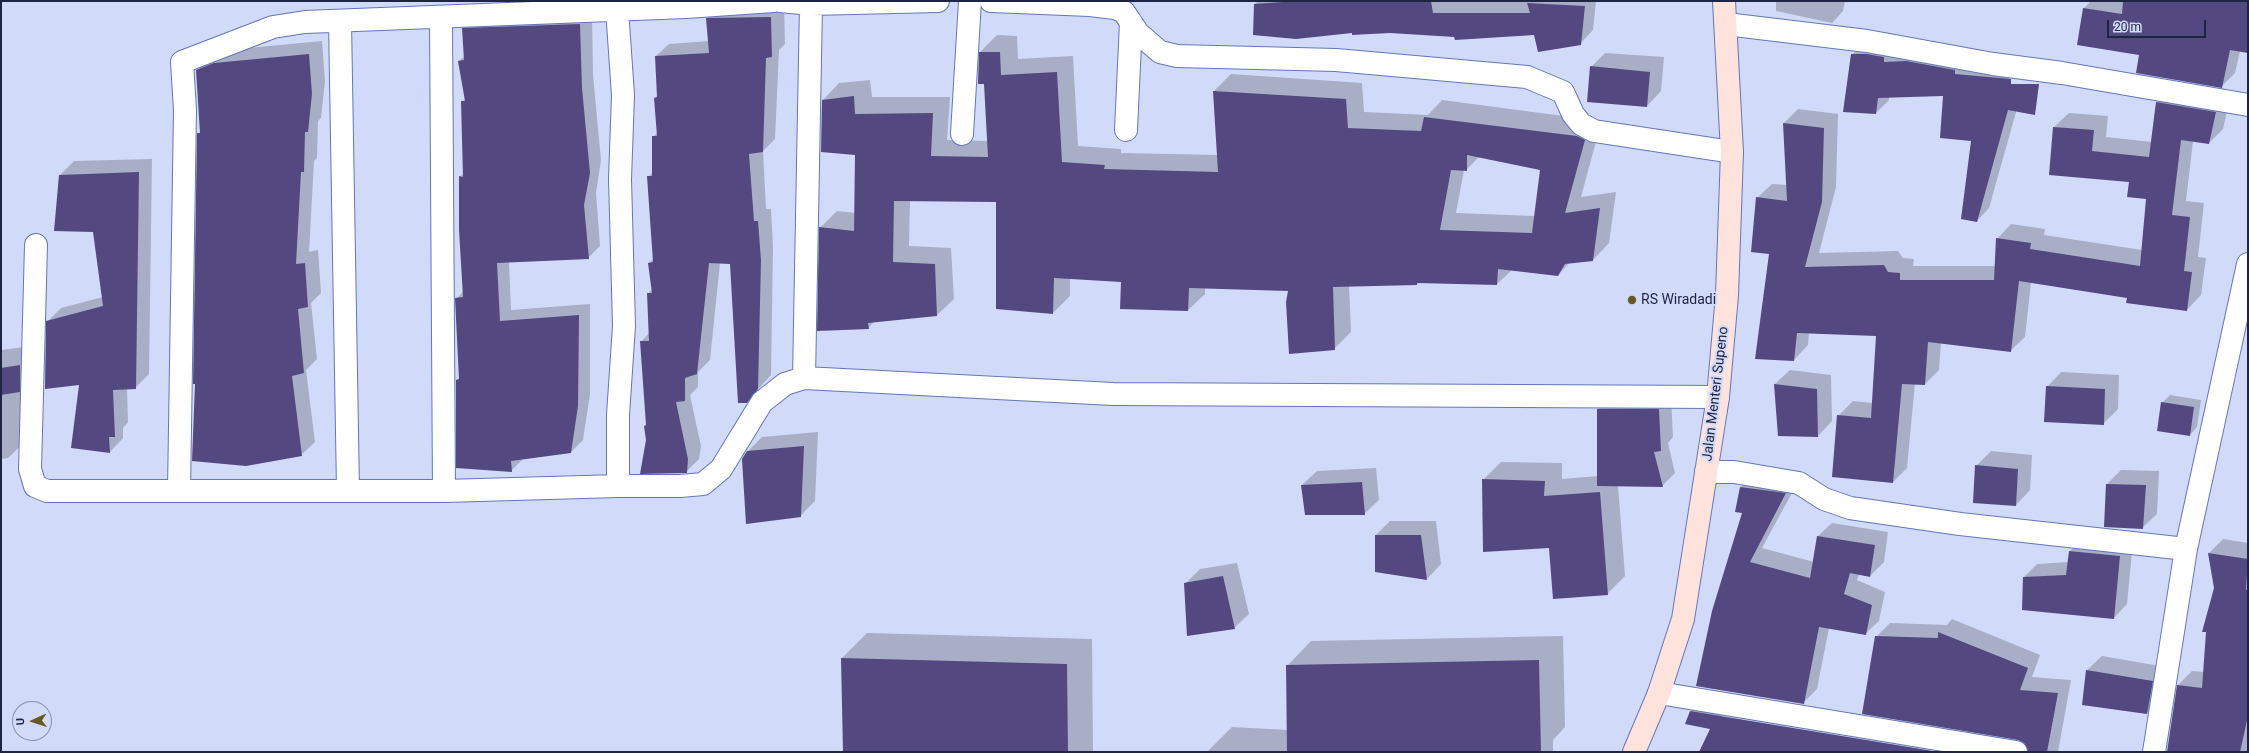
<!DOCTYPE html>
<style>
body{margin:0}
#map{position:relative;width:2249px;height:753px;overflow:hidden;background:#d1daf8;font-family:Roboto,sans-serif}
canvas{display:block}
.frame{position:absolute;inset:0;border:2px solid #1e2542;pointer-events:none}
.north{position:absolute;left:12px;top:701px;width:40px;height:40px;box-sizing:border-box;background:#d1daf8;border:1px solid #8992af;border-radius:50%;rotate:267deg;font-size:11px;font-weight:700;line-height:16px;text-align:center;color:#1e2542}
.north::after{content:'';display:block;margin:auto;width:14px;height:18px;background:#685826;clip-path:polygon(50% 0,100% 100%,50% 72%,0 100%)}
.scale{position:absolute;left:2107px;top:20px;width:99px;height:18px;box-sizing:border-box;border:2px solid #1e2542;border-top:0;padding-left:5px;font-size:12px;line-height:14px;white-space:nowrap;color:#1e2542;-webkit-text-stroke:3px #d1daf8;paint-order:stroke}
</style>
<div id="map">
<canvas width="2249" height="753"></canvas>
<div class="frame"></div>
<div class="north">U</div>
<div class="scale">20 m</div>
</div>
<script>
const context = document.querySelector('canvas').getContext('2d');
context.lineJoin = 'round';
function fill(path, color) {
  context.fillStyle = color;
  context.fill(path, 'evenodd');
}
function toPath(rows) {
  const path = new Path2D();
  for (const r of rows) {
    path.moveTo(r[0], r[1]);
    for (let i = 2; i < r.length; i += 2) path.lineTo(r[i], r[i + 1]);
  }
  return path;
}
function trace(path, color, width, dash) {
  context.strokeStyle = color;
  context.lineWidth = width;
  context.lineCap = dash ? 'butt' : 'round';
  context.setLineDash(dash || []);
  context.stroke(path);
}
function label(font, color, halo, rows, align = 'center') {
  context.font = font + ' Roboto,sans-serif';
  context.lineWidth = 4;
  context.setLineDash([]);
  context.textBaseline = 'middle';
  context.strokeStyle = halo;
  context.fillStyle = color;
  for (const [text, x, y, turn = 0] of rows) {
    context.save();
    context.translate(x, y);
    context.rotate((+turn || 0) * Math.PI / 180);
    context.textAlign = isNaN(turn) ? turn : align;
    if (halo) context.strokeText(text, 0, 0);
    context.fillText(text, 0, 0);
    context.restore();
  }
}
const shadow = toPath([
 [1258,1,1596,1,1593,30,1580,44,1535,34,1455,36,1390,32,1352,32,1255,4],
 [1776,1,1845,1,1843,11,1832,23,1776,11],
 [2091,1,2248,1,2248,52,2240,51,2235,73,2221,87,2140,54,2084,8],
 [784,4,785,44,779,50,775,139,763,151,766,209,771,209,773,247,771,375,746,402,731,263,720,263,710,360,698,372,698,387,690,395,701,446,699,459,686,472,647,440,645,426,647,423,641,342,649,333,648,294,652,289,649,263,654,258,648,177,653,172,653,137,658,132,655,98,658,95,656,56,669,44,709,41,707,19,720,6],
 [592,12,593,75,601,160,596,193,600,246,588,258,509,261,511,310,590,304,590,394,583,440,571,452,523,459,511,471,457,380,460,377,456,299,464,291,460,177,464,173,462,102,466,98,459,61,465,56,463,29,475,17],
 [997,35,1017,36,1018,59,1073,56,1078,146,1121,149,1121,153,1218,155,1214,91,1231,74,1362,83,1364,112,1428,115,1442,100,1594,120,1601,123,1581,197,1616,192,1609,243,1593,260,1570,262,1558,275,1512,270,1497,284,1419,282,1417,284,1349,285,1351,332,1334,349,1289,290,1205,288,1205,294,1188,310,1122,281,1070,278,1070,296,1053,313,997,201,910,200,909,246,951,248,954,299,937,315,875,321,868,328,820,228,837,211,855,213,856,154,823,100,839,83,870,80,872,97,950,97,947,140,988,141,985,83,980,52],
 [1480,156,1541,169,1535,216,1456,213,1464,170,1466,170],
 [322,41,325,81,321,118,318,121,317,158,314,161,309,252,318,250,321,293,311,303,317,359,306,370,315,442,301,455,196,383,198,134,201,131,197,71,210,57,228,50],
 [1864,42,2010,65,2008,104,2018,105,1989,208,1977,221,1972,140,1944,95,1889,97,1889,100,1876,113,1852,55],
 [1605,53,1664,57,1661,91,1647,106,1591,67],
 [2172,88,2230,98,2223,129,2209,143,2193,141,2186,201,2204,203,2198,257,2206,258,2201,295,2187,310,2128,297,2031,282,2025,337,2010,351,1941,342,1939,370,1925,384,1915,383,1907,468,1893,482,1838,416,1853,401,1873,403,1877,335,1809,332,1808,345,1794,360,1757,198,1772,184,1787,185,1784,123,1798,109,1838,114,1836,187,1819,253,1898,251,1903,258,1914,259,1913,266,1996,266,1997,239,2011,224,2045,229,2044,235,2142,250,2147,198,2130,181,2054,127,2069,113,2108,116,2106,137,2152,142,2157,102],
 [152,159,149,374,135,388,127,388,128,422,123,428,123,438,110,452,80,384,47,322,61,308,103,297,94,231,60,175,74,161],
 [40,345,29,438,8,458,1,459,1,350],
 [1790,370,1831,375,1832,421,1818,436,1779,435,1775,384],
 [2061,372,2119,375,2118,409,2103,424,2047,387],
 [2170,395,2201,400,2197,427,2190,435,2162,403],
 [1611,396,1671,397,1673,437,1668,443,1675,473,1662,486,1618,486,1625,576,1607,594,1550,547,1483,480,1501,462,1562,463,1562,479,1598,476,1598,409],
 [818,432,815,501,800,516,747,452,762,437],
 [1991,451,2032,455,2030,490,2016,505,1976,466],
 [1376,468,1379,500,1364,514,1302,485,1317,471],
 [2121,470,2159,471,2157,514,2142,528,2107,484],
 [1754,473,1799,480,1762,548,1814,562,1818,536,1832,523,1888,532,1884,562,1870,576,1859,574,1857,580,1885,592,1879,621,1865,634,1829,628,1817,689,1803,703,1697,686,1744,513,1736,511,1741,487],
 [1390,521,1436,521,1441,564,1427,579,1376,535],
 [2083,538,2133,542,2127,604,2114,618,2024,577,2037,564,2068,562,2070,551],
 [2223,539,2248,543,2248,752,2168,752,2178,685,2192,671,2204,672,2215,588,2209,553],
 [1237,563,1249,614,1234,628,1185,584,1200,569],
 [1952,619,2040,655,2032,677,2071,680,2058,752,1945,752,1722,715,1722,717,1933,752,1700,752,1711,728,1691,711,1704,698,2029,752,2025,742,1876,637,1890,623,1947,625],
 [867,633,1092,639,1093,752,844,752,842,658],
 [1563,636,1565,727,1553,740,1553,752,1207,752,1232,727,1288,730,1287,666,1311,641],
 [2102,656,2166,667,2161,699,2147,713,2087,670]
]);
const building = toPath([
 [1297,1,1431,1,1433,13,1530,13,1527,3,1585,6,1581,45,1538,52,1534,35,1455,40,1454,37,1390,33,1352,35,1352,33,1296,39,1253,35,1254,4],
 [2123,1,2248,1,2248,53,2230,50,2222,88,2136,73,2139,55,2077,45,2083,8,2122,14],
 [771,17,772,57,766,58,763,152,749,154,754,221,758,221,761,260,758,389,747,403,738,403,730,264,709,263,697,374,685,378,685,401,676,402,688,459,687,473,640,474,646,440,644,426,646,425,640,341,649,341,647,293,652,293,648,263,653,262,647,176,652,176,652,136,657,136,654,98,657,97,655,56,709,53,706,18],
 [580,24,582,88,590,173,584,205,589,259,497,263,500,321,579,315,578,406,571,453,511,461,512,472,456,468,456,380,459,379,455,298,463,297,459,230,459,176,463,177,461,101,465,101,458,61,464,60,462,28],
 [979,52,1000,52,1001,75,1057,72,1062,162,1105,165,1104,169,1218,172,1213,91,1346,99,1348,128,1421,131,1424,117,1577,136,1585,140,1565,213,1600,208,1593,261,1565,264,1558,276,1498,269,1497,285,1417,283,1417,285,1333,287,1335,350,1289,354,1286,302,1288,291,1189,288,1188,311,1120,309,1121,282,1054,278,1053,314,996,309,996,202,894,201,893,262,935,264,937,316,868,323,869,329,817,331,819,227,854,231,855,155,821,152,822,100,854,96,855,114,933,113,931,156,988,157,984,84,978,84],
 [1467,155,1540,170,1532,233,1440,230,1451,170,1467,171],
 [309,54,312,94,308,132,305,132,304,172,301,172,296,264,305,263,308,307,298,309,304,373,292,376,302,456,246,466,192,461,195,384,193,384,197,133,200,133,196,70,214,63],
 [1851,54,1867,54,1884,57,1884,62,1906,61,1955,70,1955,74,2011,79,2011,84,2039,84,2035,115,2008,110,1977,222,1961,219,1971,141,1940,138,1943,96,1878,98,1876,114,1843,112],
 [1590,66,1650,72,1647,107,1587,102],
 [2156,102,2216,112,2209,144,2181,140,2172,215,2190,217,2184,271,2192,272,2187,311,2126,303,2127,298,2019,281,2011,352,1928,342,1925,385,1902,384,1893,483,1832,477,1837,415,1871,418,1876,336,1797,333,1794,361,1755,359,1769,254,1751,252,1756,197,1787,201,1783,123,1824,128,1822,202,1805,267,1884,265,1888,272,1900,273,1900,280,1994,280,1996,238,2031,243,2030,249,2140,266,2146,199,2127,197,2129,182,2049,175,2053,127,2094,130,2092,151,2149,157],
 [139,172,136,389,113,390,115,437,109,437,110,453,71,448,79,385,45,389,46,321,103,306,93,232,54,231,59,175],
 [20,365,20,392,1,395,1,368],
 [1774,384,1817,389,1818,437,1778,436],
 [2046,386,2105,389,2104,425,2044,422],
 [2161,402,2194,407,2190,436,2157,431],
 [1597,409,1659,409,1661,451,1654,452,1663,487,1597,486],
 [804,446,801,517,746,524,742,459,747,451],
 [1975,465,2018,469,2016,506,1973,503],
 [1482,479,1545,481,1544,496,1600,492,1608,595,1553,599,1549,548,1483,552],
 [1362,482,1365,515,1305,515,1301,485],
 [2106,484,2146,485,2143,529,2104,527],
 [1740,487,1786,493,1750,562,1810,578,1817,536,1875,545,1870,577,1850,573,1844,594,1872,605,1866,635,1819,627,1804,704,1696,686,1712,611,1742,513,1735,512],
 [1375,535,1421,535,1427,580,1375,572],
 [2069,551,2120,556,2114,619,2022,610,2023,577,2066,575],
 [2208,553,2248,559,2246,590,2248,590,2248,716,2240,752,2167,752,2177,685,2202,688,2206,632,2202,632,2214,588],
 [1223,576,1235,629,1187,636,1184,583],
 [1938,632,2028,668,2020,690,2058,693,2047,752,2028,752,2024,743,2018,740,1862,714,1875,636,1938,638],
 [841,658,1067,664,1068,752,843,752],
 [1539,660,1541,752,1287,752,1286,665],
 [2086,670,2153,681,2147,714,2082,705],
 [1690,711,1939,752,1699,752,1710,729,1685,724]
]);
const street = toPath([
 [780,1,811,4,938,1],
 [991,1,1090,5,1115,8,1124,12,1138,33,1160,52,1177,56,1336,60,1527,77,1563,92,1573,114,1581,124,1594,131,1732,152],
 [617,9,623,95,620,179,624,326,618,415,618,486],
 [441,18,444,491],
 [340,21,348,490],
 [1726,24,1867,41,1993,64,2062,73,2248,105],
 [1126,130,1131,22],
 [962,134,970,1],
 [36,245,30,469,35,486,47,491,444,491,618,486,680,486,703,484,721,469,762,402,785,384,804,378,1113,394,1718,397],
 [804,378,811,4],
 [1706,472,1734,472,1799,483,1824,499,1850,508,1960,524,2186,549],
 [179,491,185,110,182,62,273,27,305,22,686,7,773,1],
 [1659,693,2016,752],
 [2154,752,2186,549,2248,264]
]);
const secondary = toPath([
 [1634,752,1659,693,1683,619,1718,397,1727,295,1732,152,1724,1]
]);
const markers = [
 [1632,300,5,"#685826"]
];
const poiNames = [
 ["RS Wiradadi",1641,300]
];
const streetNames = [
 ["Jalan Menteri Supeno",1716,394,-83]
];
fill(shadow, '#0003');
fill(building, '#544880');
trace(street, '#6476bb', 24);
trace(secondary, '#6476bb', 24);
trace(street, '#fff', 22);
trace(secondary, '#fee2dc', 22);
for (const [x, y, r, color] of markers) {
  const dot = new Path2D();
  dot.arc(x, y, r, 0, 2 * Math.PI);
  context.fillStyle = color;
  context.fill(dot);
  trace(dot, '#d1daf8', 1.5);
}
label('14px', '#1e2542', '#d1daf8', poiNames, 'left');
label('14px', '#1e2542', '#d1daf8', streetNames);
</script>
